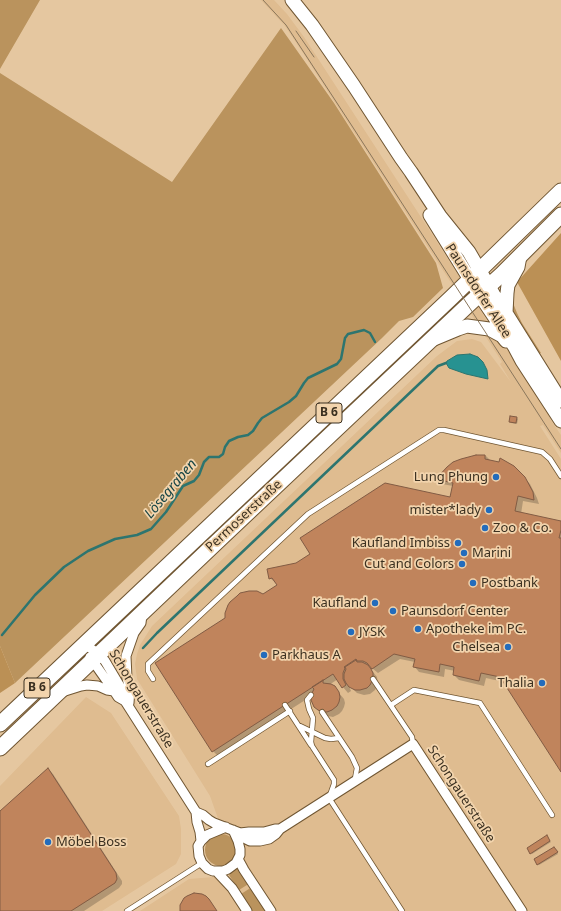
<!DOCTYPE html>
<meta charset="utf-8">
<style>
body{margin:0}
canvas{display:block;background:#e5c7a0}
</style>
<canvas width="561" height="911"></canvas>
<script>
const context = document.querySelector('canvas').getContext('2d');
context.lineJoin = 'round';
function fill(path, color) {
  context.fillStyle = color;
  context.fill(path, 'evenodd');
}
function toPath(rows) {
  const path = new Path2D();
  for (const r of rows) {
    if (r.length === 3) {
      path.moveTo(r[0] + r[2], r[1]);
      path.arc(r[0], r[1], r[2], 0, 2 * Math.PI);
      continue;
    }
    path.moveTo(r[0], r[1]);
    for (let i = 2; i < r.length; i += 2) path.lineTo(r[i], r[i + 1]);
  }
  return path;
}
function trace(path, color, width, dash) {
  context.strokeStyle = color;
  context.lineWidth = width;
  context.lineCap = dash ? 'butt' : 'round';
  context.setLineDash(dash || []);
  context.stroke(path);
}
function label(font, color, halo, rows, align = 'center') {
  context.font = font + ' "Noto Sans",sans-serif';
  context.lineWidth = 3.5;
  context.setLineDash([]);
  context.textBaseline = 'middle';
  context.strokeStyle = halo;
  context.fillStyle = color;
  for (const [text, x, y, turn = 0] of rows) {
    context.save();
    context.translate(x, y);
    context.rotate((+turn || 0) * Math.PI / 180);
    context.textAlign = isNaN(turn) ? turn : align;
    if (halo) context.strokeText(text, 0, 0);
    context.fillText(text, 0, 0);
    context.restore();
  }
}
const built = toPath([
 [261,0,274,0,287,14,304,37,430,231,501,343,506,350,509,348,554,417,550,419,561,435,561,453,543,425,540,426,561,459,561,911,140,911,189,879,238,875,210,796,137,679,135,664,137,654,140,645,152,626,437,356,457,341,472,339,481,342,511,382,500,364,502,362,303,53,285,26],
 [86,697,111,713,179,816,181,829,181,854,176,864,102,911,0,911,0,786]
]);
const green = toPath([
 [0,0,40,0,0,69],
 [281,28,334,103,436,263,443,288,413,317,399,321,382,338,15,683,0,646,0,73,172,182],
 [513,303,517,313,522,323,541,353,538,354,514,314,512,307],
 [221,850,16],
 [238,866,250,883,239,890,227,872],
 [252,887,268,911,252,911,241,894]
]);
const forest = toPath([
 [561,233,561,361,517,282],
 [0,646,15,683,0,693]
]);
const water = toPath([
 [470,354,478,357,483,362,487,370,488,379,466,374,449,368,446,363,447,361,457,355,470,354]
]);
const shadow = toPath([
 [517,418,518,419,517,424,511,423,510,422],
 [485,455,491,461,514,467,530,484,537,498,539,504,523,501,521,514,561,522,561,770,504,682,486,678,484,686,459,680,454,675,455,671,445,669,444,677,419,672,414,666,415,662,400,659,378,673,367,664,367,665,373,672,377,677,378,684,375,690,370,694,364,695,357,693,348,684,351,691,348,693,343,687,338,679,329,685,334,687,344,699,345,703,344,707,342,711,339,714,333,717,328,716,324,715,313,695,218,756,213,751,263,595,278,585,270,578,296,564,450,498,453,486,442,484,437,479,476,456],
 [48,769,53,774,122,881,122,884,119,888,84,911,0,911,0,813],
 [548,838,551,842,532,854,531,853],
 [555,849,558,854,539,865,538,864]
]);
const stream = toPath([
 [2,635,35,595,64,567,88,551,115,539,137,535,151,529,166,512,183,486,194,481,199,475,204,462,209,457,219,457,223,454,225,447,229,441,238,437,248,435,253,431,258,423,262,418,289,402,296,396,304,383,308,378,337,364,341,359,345,338,348,334,364,330,370,333,375,342],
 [143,648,157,633,438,366,446,363]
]);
const building = toPath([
 [510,416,517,417,516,423,509,422,510,416],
 [476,455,485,455,485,459,499,462,500,458,514,466,525,477,533,492,534,500,518,496,515,511,561,521,561,530,559,538,561,538,561,772,500,677,481,673,479,681,453,675,454,667,440,664,439,672,413,667,415,659,394,654,372,669,367,663,363,661,357,661,356,659,344,667,345,668,343,673,343,679,346,685,342,688,333,674,212,752,155,663,225,618,225,613,228,605,230,602,237,596,240,593,249,591,257,591,263,594,277,585,272,578,269,579,267,569,296,563,310,554,300,538,385,483,450,497,453,483,436,479,447,467,453,462,461,459,476,455],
 [356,660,357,662,362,662,368,665,371,669,373,673,373,679,370,685,367,688,360,690,355,690,349,687,346,683,344,679,344,674,346,669,345,667,356,660],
 [323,680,323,683,331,684,335,686,339,692,340,697,339,702,337,706,332,710,327,712,322,712,318,710,314,707,311,700,312,693,314,689,312,687,323,680],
 [48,768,116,873,117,879,115,883,71,911,0,911,0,811,48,768],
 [547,835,550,841,530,854,527,848,547,835],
 [554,847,558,852,537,865,534,859,554,847],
 [194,893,202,894,206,896,209,899,217,911,180,911,180,905,184,898,187,896,194,893]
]);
const lane = toPath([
 [153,679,148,671,148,664,308,514,439,430,444,430,542,452,550,459,561,476],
 [373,679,412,737,413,744],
 [311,695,307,700,309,709,313,718,311,742,312,746,334,780,334,784,329,798,402,911],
 [285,705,311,745],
 [391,705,414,690,480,703,552,815],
 [322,712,352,757,357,768,355,779],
 [300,726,325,738,331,739,339,738],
 [208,764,290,711],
 [127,911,202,863]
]);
const street = toPath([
 [84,644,99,654,105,661,124,693,125,701,196,812,197,822,200,832,201,841],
 [90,657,114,691,118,697,125,701],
 [62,692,81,686,87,685,98,686,107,690,114,691],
 [129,703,130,689,127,678,126,656,134,633,141,623,142,615],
 [196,812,203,815,209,820,214,823,240,833,249,832,264,832,275,829,280,829],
 [226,827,207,835,201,841,198,846,199,856,202,863,208,869,213,871,223,871,228,869,236,863,240,855,240,849,238,841,233,830],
 [240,833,246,839,250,841,260,841,269,839,276,834,280,829,413,744,522,911],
 [238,859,244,870,271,911],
 [217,872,232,888,247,911]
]);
const secondary = toPath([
 [292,0,312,25,354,86,401,158,411,172,440,216,469,252,494,295,506,313,561,401],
 [430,215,479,294,514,346,522,361,561,421],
 [506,313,507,293,508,285,518,267,520,256],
 [434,339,458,329,467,326,489,329,502,336,506,341]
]);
const primary = toPath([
 [0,724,452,297,561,191],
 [0,748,221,538,468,305,502,274,561,215]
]);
const tram = toPath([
 [263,0,286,25,352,126,561,449],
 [296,31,314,57]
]);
const markers = [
 [496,477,4,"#236cbc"],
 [489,510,4,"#236cbc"],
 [485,528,4,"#236cbc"],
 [458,543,4,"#236cbc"],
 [464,553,4,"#236cbc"],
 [462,564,4,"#236cbc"],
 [473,583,4,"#236cbc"],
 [375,603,4,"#236cbc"],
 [393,611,4,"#236cbc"],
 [418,629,4,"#236cbc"],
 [351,632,4,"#236cbc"],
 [508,647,4,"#236cbc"],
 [264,655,4,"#236cbc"],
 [542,683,4,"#236cbc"],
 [48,842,4,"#236cbc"]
];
const shields = [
 [329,413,26],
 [37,688,26]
];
const shieldNames = [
 ["B 6",329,413],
 ["B 6",37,688]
];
const streetNames = [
 ["Paunsdorfer Allee",478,291,57],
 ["Permoserstraße",244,516,-43],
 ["Schongauerstraße",141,699,59],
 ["Schongauerstraße",461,794,57]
];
const poiNames = [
 ["Lung Phung",488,477,"right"],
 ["mister*lady",481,510,"right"],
 ["Zoo & Co.",493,528],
 ["Kaufland Imbiss",450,543,"right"],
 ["Marini",472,553],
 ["Cut and Colors",454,564,"right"],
 ["Postbank",481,583],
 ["Kaufland",367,603,"right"],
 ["Paunsdorf Center",401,611],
 ["Apotheke im PC.",426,629],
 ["JYSK",359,632],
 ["Chelsea",500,647,"right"],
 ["Parkhaus A",272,655],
 ["Thalia",534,683,"right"],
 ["Möbel Boss",56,842]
];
const waterNames = [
 ["Lösegraben",171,489,-50]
];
fill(built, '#dfbc90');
fill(green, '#ba935d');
fill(forest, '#bb9055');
fill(water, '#279291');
trace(water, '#2d756f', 1);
fill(shadow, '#0003');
trace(stream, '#2d756f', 2.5);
fill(building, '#c0845c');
trace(building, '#825c44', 1);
trace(lane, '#705632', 6);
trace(street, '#705632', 11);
trace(secondary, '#705632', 15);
trace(primary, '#705632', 17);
trace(lane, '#fff', 4.5);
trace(street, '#fff', 9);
trace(secondary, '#fff', 13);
trace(primary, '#fff', 15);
trace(tram, '#8a765b', 1);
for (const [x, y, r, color] of markers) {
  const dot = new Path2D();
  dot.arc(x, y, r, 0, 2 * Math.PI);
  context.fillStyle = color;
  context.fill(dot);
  trace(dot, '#f2d4ad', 1.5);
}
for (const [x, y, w] of shields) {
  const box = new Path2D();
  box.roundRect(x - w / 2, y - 10, w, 20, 3);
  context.fillStyle = '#f2d4ad';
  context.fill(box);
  trace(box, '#3b3020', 1);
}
label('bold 12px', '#3b3020', null, shieldNames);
label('13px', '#3b3020', '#f2d4ad', streetNames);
label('13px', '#3b3020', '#f2d4ad', poiNames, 'left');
label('italic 14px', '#184545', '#f2d4ad', waterNames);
</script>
